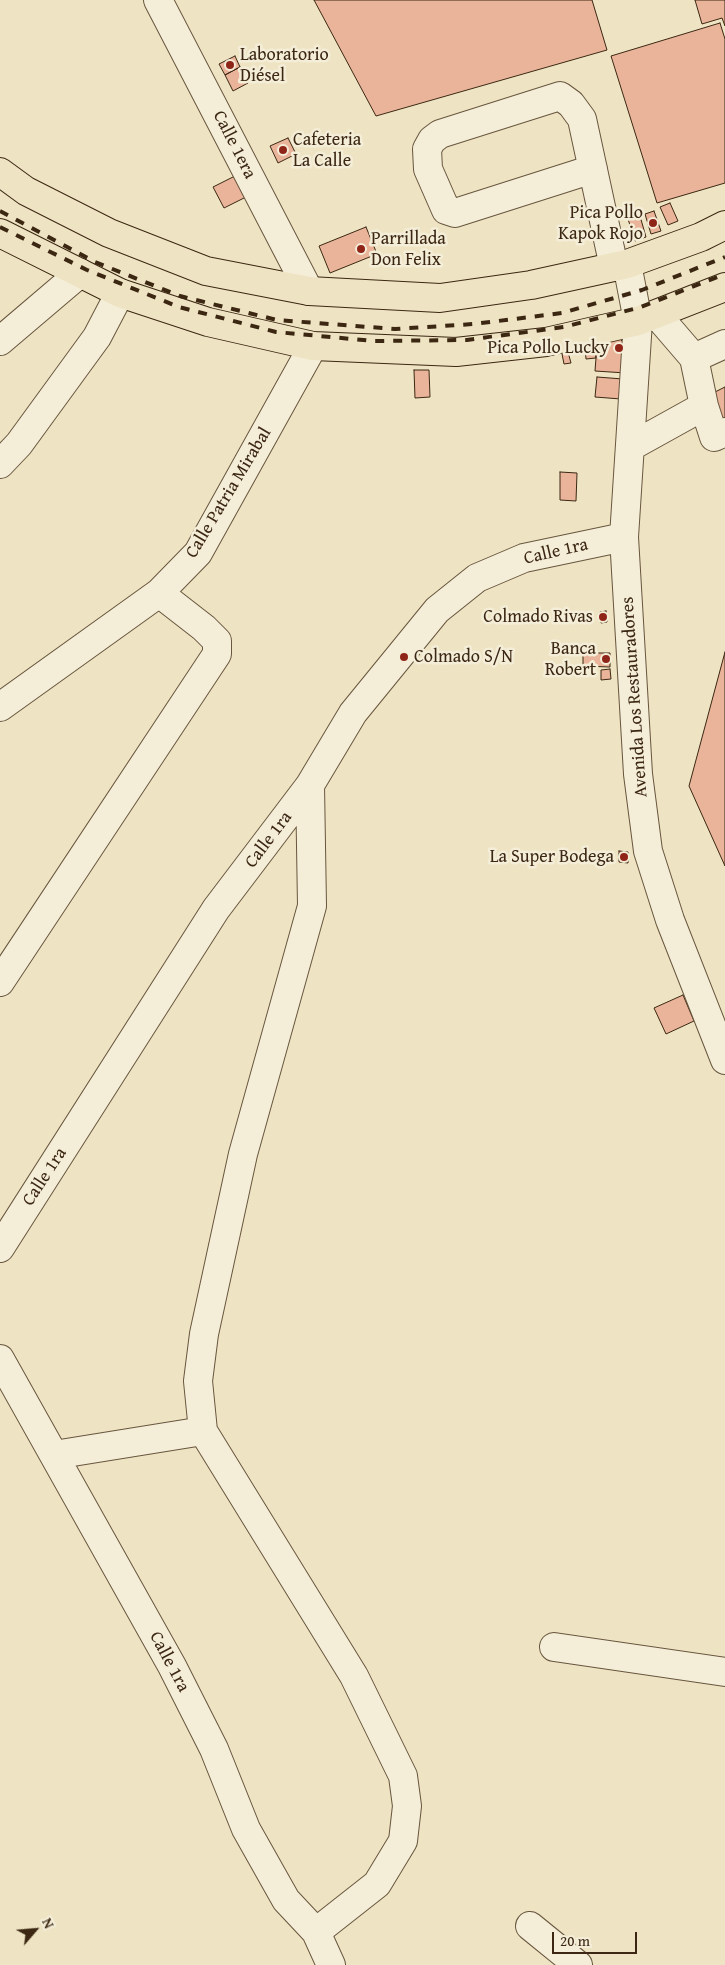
<!DOCTYPE html>
<meta charset="utf-8">
<style>
body{margin:0}
#map{position:relative;width:725px;height:1965px;overflow:hidden;background:#eee4c3;font-family:"Gentium Book Plus",serif}
canvas{display:block}
.north{position:absolute;left:10px;top:1905px;width:50px;height:50px;-webkit-text-stroke:4px #f4edd8;paint-order:stroke;rotate:63deg;font-size:14px;font-weight:700;line-height:20px;text-align:center;color:#3b2712}
.north::after{content:'';display:block;margin:auto;width:18px;height:22px;background:#3b2712;clip-path:polygon(50% 0,100% 100%,50% 72%,0 100%)}
.scale{position:absolute;left:552px;top:1932px;width:85px;height:22px;box-sizing:border-box;border:2px solid #3b2712;border-top:0;padding-left:6px;font-size:15px;line-height:18px;white-space:nowrap;color:#3b2712;-webkit-text-stroke:4px #f4edd8;paint-order:stroke}
</style>
<div id="map">
<canvas width="725" height="1965"></canvas>
<div class="north">N</div>
<div class="scale">20 m</div>
</div>
<script>
const context = document.querySelector('canvas').getContext('2d');
context.lineJoin = 'round';
function fill(path, color) {
  context.fillStyle = color;
  context.fill(path, 'evenodd');
}
function toPath(rows) {
  const path = new Path2D();
  for (const r of rows) {
    path.moveTo(r[0], r[1]);
    for (let i = 2; i < r.length; i += 2) path.lineTo(r[i], r[i + 1]);
  }
  return path;
}
function trace(path, color, width, dash) {
  context.strokeStyle = color;
  context.lineWidth = width;
  context.lineCap = dash ? 'butt' : 'round';
  context.setLineDash(dash || []);
  context.stroke(path);
}
function label(font, color, halo, rows, align = 'center') {
  context.font = font + ' "Gentium Book Plus",serif';
  context.lineWidth = 5;
  context.setLineDash([]);
  context.textBaseline = 'middle';
  context.strokeStyle = halo;
  context.fillStyle = color;
  for (const [text, x, y, turn = 0] of rows) {
    context.save();
    context.translate(x, y);
    context.rotate((+turn || 0) * Math.PI / 180);
    context.textAlign = isNaN(turn) ? turn : align;
    if (halo) context.strokeText(text, 0, 0);
    context.fillText(text, 0, 0);
    context.restore();
  }
}
const building = toPath([
 [314,0,592,0,607,50,376,116,314,0],
 [695,0,725,0,725,26,722,18,702,24,695,0],
 [720,23,725,39,725,183,657,203,611,56,720,23],
 [235,56,240,67,225,75,219,64,235,56],
 [240,67,248,83,233,91,225,75,240,67],
 [288,138,296,154,278,163,270,146,288,138],
 [239,174,250,195,224,208,213,187,239,174],
 [670,203,678,221,668,225,660,207,670,203],
 [654,211,661,231,651,234,645,214,654,211],
 [640,216,646,237,635,241,628,219,640,216],
 [366,227,377,254,330,273,319,246,366,227],
 [619,338,627,346,626,373,595,371,596,358,595,346,619,338],
 [595,346,596,358,586,359,585,347,595,346],
 [568,352,571,363,564,364,562,354,568,352],
 [414,370,429,370,430,397,415,398,414,370],
 [597,377,623,379,621,399,595,397,597,377],
 [725,387,725,425,707,396,725,387],
 [560,472,577,473,576,501,560,500,560,472],
 [606,611,607,622,601,623,600,612,606,611],
 [725,652,725,866,689,786,725,652],
 [583,653,610,653,610,667,583,666,583,653],
 [610,669,611,679,601,680,601,670,610,669],
 [619,851,628,852,628,863,619,862,619,851],
 [683,995,694,1021,666,1034,654,1008,683,995]
]);
const minor = toPath([
 [158,0,309,291],
 [593,169,455,213,446,210,428,169,427,149,432,140,440,134,560,96,571,104,582,119,614,267],
 [627,264,638,321,624,537,638,774,648,851,670,920,725,1060],
 [657,315,694,358,725,344],
 [0,341,80,273],
 [704,406,714,437,725,432],
 [630,447,704,406,694,358],
 [0,464,19,444,97,337,120,293],
 [0,707,159,593,198,553,313,346],
 [310,785,312,906,243,1154,204,1334,198,1381,203,1431,354,1676,403,1776,407,1806,403,1841,377,1884,316,1932],
 [0,982,217,654,217,641,204,628,159,593],
 [0,1248,216,909,310,785,353,713,437,610,477,578,524,558,624,537],
 [0,1359,172,1666,214,1749,246,1829,286,1900,316,1932,331,1965],
 [54,1455,203,1431],
 [554,1647,725,1672],
 [530,1926,578,1965]
]);
const major = toPath([
 [0,172,26,191,109,233,206,271,309,291,440,298,531,285,627,264,701,237,725,225],
 [0,233,120,293,208,322,313,346,456,352,546,342,638,321,725,287]
]);
const rail = toPath([
 [0,211,95,262,180,296,277,320,395,329,474,324,562,313,642,290,725,257],
 [0,227,87,270,179,307,276,332,374,341,467,340,564,327,641,307,725,274]
]);
const markers = [
 [230,65,5,"#8f2418"],
 [283,150,5,"#8f2418"],
 [653,223,5,"#8f2418"],
 [361,249,5,"#8f2418"],
 [619,348,5,"#8f2418"],
 [603,617,5,"#8f2418"],
 [404,657,5,"#8f2418"],
 [606,659,5,"#8f2418"],
 [624,857,5,"#8f2418"]
];
const poiNames = [
 ["Laboratorio",240,55,"left"],
 ["Diésel",240,76,"left"],
 ["Cafeteria",293,140,"left"],
 ["La Calle",293,161,"left"],
 ["Pica Pollo",643,213],
 ["Kapok Rojo",643,234],
 ["Parrillada",371,239,"left"],
 ["Don Felix",371,260,"left"],
 ["Pica Pollo Lucky",609,348],
 ["Colmado Rivas",593,617],
 ["Banca",596,649],
 ["Robert",596,670],
 ["Colmado S/N",414,657,"left"],
 ["La Super Bodega",614,857]
];
const streetNames = [
 ["Calle 1era",234,145,63],
 ["Calle Patria Mirabal",229,493,-59],
 ["Calle 1ra",556,552,-13],
 ["Avenida Los Restauradores",635,697,-94],
 ["Calle 1ra",269,840,-53],
 ["Calle 1ra",45,1177,-57],
 ["Calle 1ra",169,1662,62]
];
fill(building, '#e9b49a');
trace(building, '#3b2712', 1);
trace(minor, '#68563e', 30);
trace(major, '#3b2712', 30);
trace(minor, '#f4edd8', 28);
trace(major, '#eee4c3', 28);
trace(rail, '#3b2712', 4, [9, 9]);
for (const [x, y, r, color] of markers) {
  const dot = new Path2D();
  dot.arc(x, y, r, 0, 2 * Math.PI);
  context.fillStyle = color;
  context.fill(dot);
  trace(dot, '#f4edd8', 2);
}
label('18px', '#3b2712', '#f4edd8', poiNames, 'right');
label('18px', '#3b2712', '#f4edd8', streetNames);
</script>
